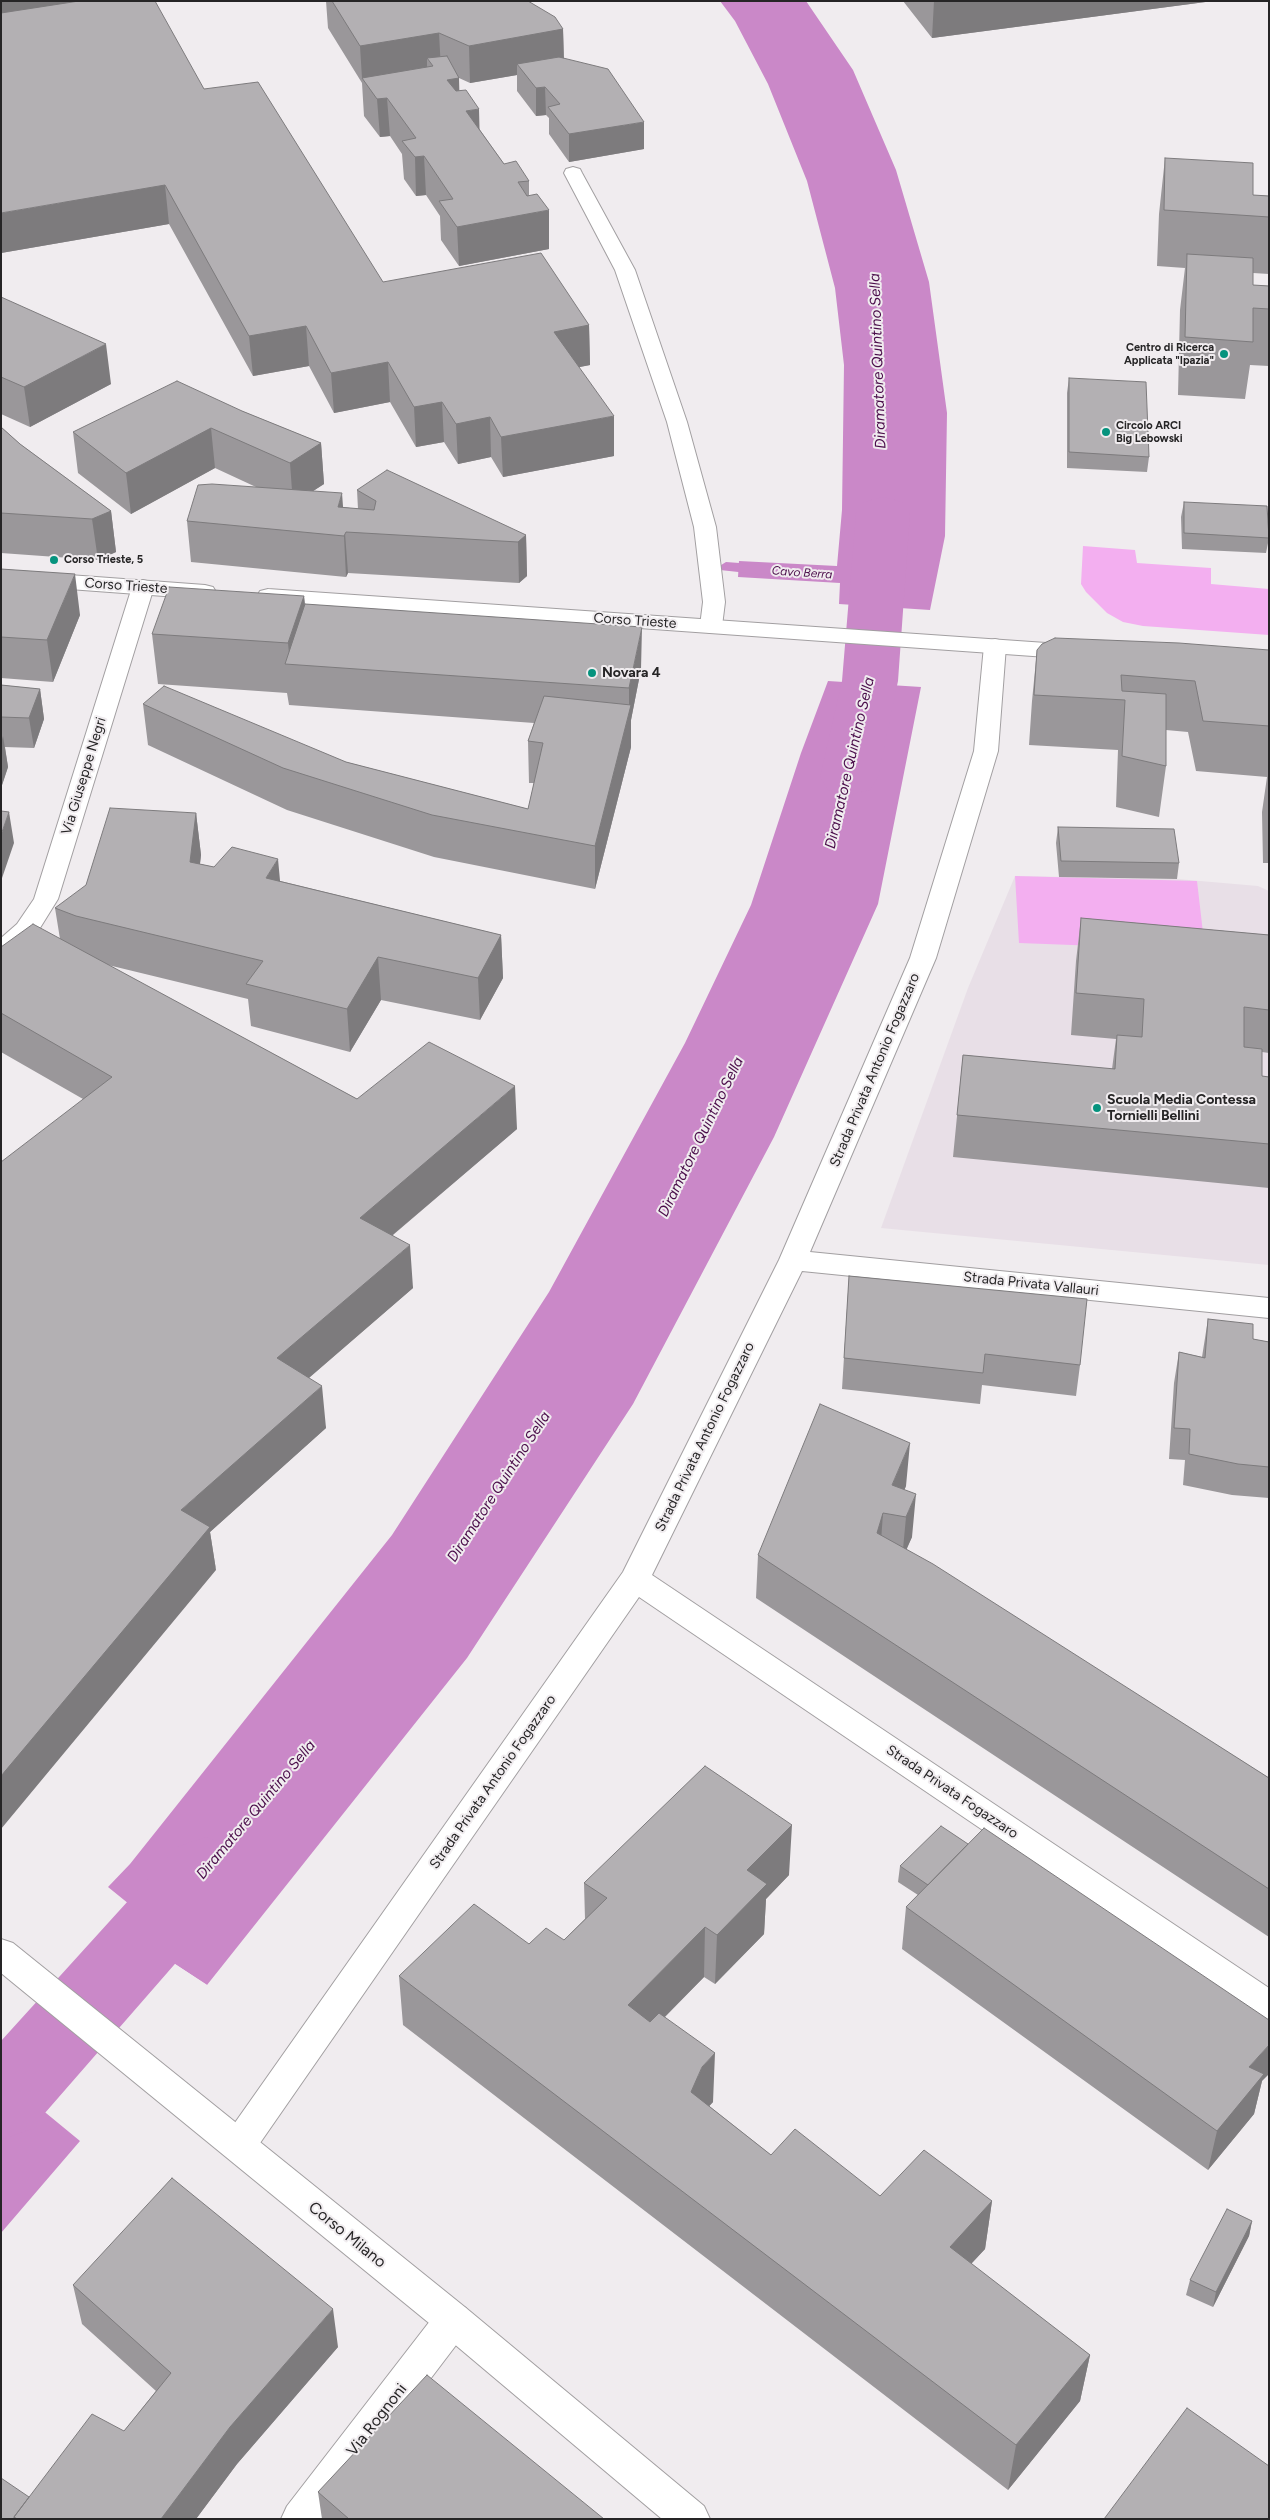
<!DOCTYPE html>
<style>
body{margin:0}
#map{position:relative;width:1270px;height:2520px;overflow:hidden;background:#f0ecef;font-family:Figtree,sans-serif}
canvas{display:block}
.frame{position:absolute;inset:0;border:2px solid #262526;pointer-events:none}
</style>
<div id="map">
<canvas width="1270" height="2520"></canvas>
<div class="frame"></div>
</div>
<script>
const context = document.querySelector('canvas').getContext('2d');
context.lineJoin = 'round';
function fill(path, color) {
  context.fillStyle = color;
  context.fill(path, 'evenodd');
}
function toPath(rows) {
  const path = new Path2D();
  for (const r of rows) {
    path.moveTo(r[0], r[1]);
    for (let i = 2; i < r.length; i += 2) path.lineTo(r[i], r[i + 1]);
  }
  return path;
}
function trace(path, color, width, dash) {
  context.strokeStyle = color;
  context.lineWidth = width;
  context.lineCap = dash ? 'butt' : 'round';
  context.setLineDash(dash || []);
  context.stroke(path);
}
function label(font, color, halo, rows, align = 'center') {
  context.font = font + ' Figtree,sans-serif';
  context.lineWidth = 4;
  context.setLineDash([]);
  context.textBaseline = 'middle';
  context.strokeStyle = halo;
  context.fillStyle = color;
  for (const [text, x, y, turn = 0] of rows) {
    context.save();
    context.translate(x, y);
    context.rotate((+turn || 0) * Math.PI / 180);
    context.textAlign = isNaN(turn) ? turn : align;
    if (halo) context.strokeText(text, 0, 0);
    context.fillText(text, 0, 0);
    context.restore();
  }
}
const built = toPath([
 [1015,876,1177,879,1258,886,1269,891,1269,1265,881,1228,968,988]
]);
const green = toPath([
 [1083,546,1135,550,1137,563,1211,568,1211,584,1269,589,1269,635,1143,626,1123,622,1107,613,1086,592,1081,584],
 [1015,876,1197,881,1205,950,1019,943]
]);
const water = toPath([
 [720,1,806,1,853,70,896,170,929,282,947,413,945,536,930,610,839,604,840,583,738,577,739,561,837,566,842,510,844,365,835,288,807,181,768,84,735,21],
 [828,681,921,687,878,904,774,1137,633,1404,467,1658,207,1985,111,1922,129,1904,108,1887,130,1864,392,1535,549,1292,685,1043,751,905,801,753],
 [1,2076,80,2141,1,2233]
]);
const pier = toPath([
 [109,1921,207,1985,208,1988,110,1924]
]);
const stream = toPath([
 [726,562,766,565,774,570,766,575,720,570,718,567,726,562]
]);
const canal = toPath([
 [883,497,902,502,910,513,898,681,878,777,870,790,849,795,828,790,820,777,842,681,856,513,864,502,883,497],
 [206,1837,235,1847,247,1871,235,1895,31,2129,1,2140,1,2041,177,1847,206,1837]
]);
const lane = toPath([
 [573,167,580,169,582,173,635,270,687,422,716,527,725,602,722,626,719,631,711,633,703,631,700,626,703,602,694,527,667,422,615,270,564,173,566,169,573,167]
]);
const street = toPath([
 [143,580,151,582,154,587,58,899,35,936,10,957,1,959,1,938,17,924,34,899,132,587,135,582,143,580],
 [995,639,1003,641,1006,646,998,751,936,958,810,1252,1269,1298,1269,1318,802,1271,652,1575,1269,1988,1269,2020,1257,2016,639,1597,251,2156,239,2161,227,2156,222,2145,227,2134,623,1572,779,1260,910,958,974,751,984,646,987,641,995,639],
 [453,2303,466,2308,471,2320,466,2332,324,2519,281,2519,287,2506,440,2308,453,2303]
]);
const secondary = toPath([
 [1,570,205,585,213,587,216,592,213,597,205,599,1,584,1,570],
 [268,589,1075,645,1083,647,1086,652,1083,657,1075,659,260,601,257,596,260,591,268,589],
 [1,1939,13,1943,466,2308,704,2506,710,2519,662,2519,440,2332,1,1973,1,1939]
]);
const wall = toPath([
 [326,1,528,1,563,29,564,58,644,149,569,162,549,134,549,118,546,115,536,116,517,91,517,75,470,83,459,78,459,91,480,130,504,164,529,181,529,195,549,249,459,266,441,240,440,216,426,195,416,196,404,179,402,154,390,136,380,137,364,116,362,83,328,28],
 [903,1,1213,1,932,38],
 [204,89,383,282,589,325,590,365,579,367,614,456,503,477,491,457,458,464,444,442,416,447,390,402,334,413,309,366,253,376,169,224,1,253],
 [1165,158,1253,195,1269,196,1269,274,1253,273,1253,285,1269,286,1269,366,1250,365,1245,399,1178,395,1180,310,1185,268,1157,266,1159,214],
 [1,297,111,384,30,427,1,414],
 [1069,378,1149,457,1147,472,1067,468,1067,393],
 [242,411,321,443,324,484,313,491,343,507,358,509,357,490,526,535,527,576,519,583,348,573,346,577,191,562,187,521,256,487,215,468,131,514,78,473,73,432],
 [1,427,20,444,111,511,116,552,98,560,1,553],
 [1184,502,1269,538,1266,553,1182,549,1181,517],
 [1,569,80,615,53,682,1,678],
 [304,596,305,604,641,669,631,720,631,747,595,889,434,857,287,810,148,745,143,704,346,762,528,809,534,783,529,783,528,741,534,723,289,705,287,693,158,684,152,634],
 [1037,650,1269,650,1269,863,1263,863,1262,812,1267,777,1196,771,1188,732,1166,730,1166,766,1159,817,1116,807,1118,750,1029,745,1032,701],
 [1,685,40,689,44,719,34,748,5,747,8,767,1,788],
 [196,813,201,855,200,864,280,881,501,935,503,978,480,1020,381,1000,350,1052,251,1026,248,999,108,965,357,1099,517,1129,393,1235,413,1288,309,1378,326,1428,210,1532,216,1570,83,1099,1,1052,1,947,60,939,55,908],
 [1058,827,1179,863,1177,879,1059,877,1056,843],
 [1081,918,1269,935,1269,1053,1262,1052,1262,1076,1269,1077,1269,1188,953,1157,963,1055,1112,1069,1116,1039,1071,1035,1076,961],
 [849,1276,1080,1365,1076,1396,982,1385,980,1404,842,1389],
 [1208,1319,1253,1339,1269,1342,1269,1498,1232,1495,1183,1485,1185,1460,1169,1459,1174,1383,1179,1352,1202,1357],
 [906,1486,904,1490,912,1537,906,1549,1269,1778,1269,1937,756,1598,758,1555],
 [900,1866,1262,2081,1254,2114,1208,2170,902,1949,906,1907,918,1895,898,1882],
 [789,1875,766,1899,764,1934,715,1984,704,1977,665,2017,713,2102,709,2106,771,2155,880,2196,992,2201,985,2249,971,2264,1090,2355,1080,2401,1008,2490,403,2025,399,1976,529,1944,564,1940,585,1919,584,1883],
 [1252,2221,1249,2236,1213,2307,1186,2295,1190,2280],
 [73,2285,338,2347,237,2464,196,2519,1,2519,29,2497,124,2431,156,2391,82,2324],
 [318,2492,604,2519,322,2519]
]);
const shadedWall = toPath([
 [1,1,139,1,1,23],
 [934,1,1213,1,932,38],
 [563,29,564,67,517,64,517,75,470,83,469,46],
 [439,33,441,70,427,58,427,73,362,78,360,46],
 [459,78,460,116,447,80],
 [545,87,546,115,536,116,536,88],
 [387,98,390,136,380,137,377,99],
 [479,109,480,147,466,111],
 [644,122,644,149,569,162,569,134],
 [424,156,426,195,416,196,415,157],
 [165,185,169,224,1,253,1,213],
 [549,210,549,249,459,266,457,227],
 [589,325,590,365,555,372,554,332],
 [306,326,309,366,253,376,249,336],
 [106,344,111,384,30,427,24,387],
 [388,362,390,402,334,413,331,373],
 [442,402,444,442,416,447,414,407],
 [614,416,614,456,503,477,501,437],
 [490,417,491,457,458,464,456,424],
 [211,428,215,468,131,514,126,473],
 [321,443,324,484,293,504,290,463],
 [342,493,348,573,346,577,344,536,338,507],
 [111,511,116,552,98,560,92,519],
 [526,535,527,576,519,583,518,542],
 [75,574,80,615,53,682,47,640],
 [304,596,308,646,290,664,288,643],
 [642,627,641,669,631,720,631,747,595,889,595,846,629,713,629,688],
 [40,689,44,719,34,748,29,718],
 [3,736,8,767,1,788,1,743],
 [9,812,14,843,1,881,1,835],
 [196,813,201,855,195,904,190,862],
 [278,859,282,902,266,878],
 [501,935,503,978,480,1020,478,978],
 [378,957,381,1000,350,1052,347,1009],
 [515,1086,517,1129,363,1260,360,1218],
 [410,1245,413,1288,282,1401,277,1358],
 [322,1386,326,1428,210,1532,216,1570,1,1829,1,1776,181,1510],
 [910,1443,906,1486,894,1515,892,1485],
 [916,1494,912,1537,902,1560,906,1517],
 [883,1513,880,1556,877,1533],
 [792,1825,789,1875,766,1899,764,1934,715,1984,717,1935,747,1870],
 [705,1927,704,1977,628,2054,628,2005],
 [1269,2045,1269,2074,1262,2081,1254,2114,1208,2170,1217,2131,1249,2067],
 [715,2053,713,2102,701,2115,691,2092,702,2067],
 [992,2201,985,2249,943,2294,950,2247],
 [1252,2221,1249,2236,1213,2307,1216,2292],
 [333,2309,338,2347,237,2464,196,2519,161,2519,230,2427],
 [1090,2355,1080,2401,1008,2490,1016,2445]
]);
const building = toPath([
 [79,1,155,1,204,89,258,82,383,282,541,253,589,325,554,332,614,416,501,437,490,417,456,424,442,402,414,407,388,362,331,373,306,326,249,336,165,185,1,213,1,13,79,1],
 [332,1,528,1,555,17,563,29,469,46,439,33,360,46,332,1],
 [447,56,459,78,447,80,456,91,466,90,479,109,466,111,504,164,516,161,529,181,518,182,527,196,537,194,549,210,457,227,439,201,453,199,424,156,415,157,402,141,416,138,387,98,377,99,362,78,433,66,427,58,447,56],
 [559,57,608,69,644,122,569,134,548,107,560,104,545,87,536,88,517,64,559,57],
 [1165,158,1253,163,1253,195,1269,196,1269,217,1164,210,1165,158],
 [1187,254,1253,258,1253,285,1269,286,1269,309,1253,308,1253,342,1185,337,1187,254],
 [1,297,106,344,24,387,1,377,1,297],
 [1069,378,1146,382,1149,457,1069,452,1069,378],
 [177,381,242,411,321,443,290,463,211,428,126,473,73,432,177,381],
 [1,427,20,444,111,511,92,519,1,513,1,427],
 [387,470,526,535,518,542,346,532,344,536,187,521,198,485,212,484,342,493,338,507,374,510,376,501,357,490,387,470],
 [1184,502,1267,506,1269,538,1184,533,1184,502],
 [1,569,75,574,47,640,1,637,1,569],
 [169,587,304,596,288,643,152,634,169,587],
 [305,604,642,627,629,688,285,664,305,604],
 [1055,638,1179,643,1269,650,1269,726,1203,721,1195,681,1121,675,1122,691,1166,694,1166,766,1122,756,1125,700,1034,695,1037,650,1042,644,1055,638],
 [1,685,40,689,29,718,1,717,1,685],
 [164,686,346,762,528,809,543,743,528,741,544,696,631,705,595,846,432,815,283,768,143,704,164,686],
 [110,808,196,813,190,862,214,867,232,847,278,859,266,878,501,935,478,978,378,957,347,1009,246,984,263,961,76,916,55,908,86,885,110,808],
 [1,811,9,812,1,835,1,811],
 [1058,827,1174,829,1179,863,1061,861,1058,827],
 [1081,918,1269,935,1269,1010,1244,1007,1244,1047,1262,1049,1262,1076,1269,1077,1269,1144,957,1115,963,1055,1115,1069,1117,1035,1142,1037,1144,999,1076,993,1081,918],
 [33,924,357,1099,429,1042,515,1086,360,1218,410,1245,277,1358,322,1386,181,1510,210,1527,1,1776,1,1162,112,1077,1,1013,1,947,33,924],
 [849,1276,1087,1299,1080,1365,985,1354,983,1373,844,1358,849,1276],
 [1208,1319,1253,1324,1253,1339,1269,1342,1269,1467,1238,1464,1189,1454,1190,1429,1174,1428,1179,1352,1205,1358,1208,1319],
 [820,1404,910,1443,892,1485,916,1494,906,1517,883,1513,877,1533,933,1564,1269,1778,1269,1889,758,1555,820,1404],
 [705,1766,792,1825,747,1870,767,1884,717,1935,705,1927,628,2005,650,2022,659,2013,715,2053,702,2067,691,2092,771,2155,795,2129,880,2196,924,2150,992,2201,950,2247,1090,2355,1016,2445,399,1976,474,1904,529,1944,546,1928,564,1940,607,1898,584,1883,705,1766],
 [941,1826,968,1844,928,1885,900,1866,941,1826],
 [984,1828,1269,2020,1269,2045,1249,2067,1264,2074,1217,2131,906,1907,984,1828],
 [172,2178,333,2309,230,2427,161,2519,17,2519,14,2517,92,2414,124,2431,171,2373,73,2285,172,2178],
 [1227,2209,1252,2221,1216,2292,1190,2280,1227,2209],
 [427,2375,604,2519,349,2519,318,2492,427,2375],
 [1187,2408,1269,2466,1269,2519,1104,2519,1187,2408],
 [1,2478,29,2497,14,2517,14,2519,1,2519,1,2478]
]);
const markers = [
 [1224,354,5,"#06937e"],
 [1106,432,5,"#06937e"],
 [54,560,5,"#06937e"],
 [592,673,5,"#06937e"],
 [1097,1108,5,"#06937e"]
];
const farPoinames = [
 ["Centro di Ricerca",1214,348,"right"],
 ["Applicata \"Ipazia\"",1214,361,"right"],
 ["Circolo ARCI",1116,426],
 ["Big Lebowski",1116,439],
 ["Corso Trieste, 5",64,560]
];
const farWaternames = [
 ["Cavo Berra",802,573,4]
];
const streetNames = [
 ["Corso Trieste",126,586,4],
 ["Corso Trieste",635,621,4],
 ["Via Giuseppe Negri",84,776,-73],
 ["Strada Privata Antonio Fogazzaro",875,1070,-67],
 ["Strada Privata Vallauri",1031,1284,6],
 ["Strada Privata Antonio Fogazzaro",705,1437,-64],
 ["Strada Privata Antonio Fogazzaro",493,1782,-55],
 ["Strada Privata Fogazzaro",952,1792,34]
];
const poiNames = [
 ["Novara 4",602,673],
 ["Scuola Media Contessa",1107,1100],
 ["Tornielli Bellini",1107,1116]
];
const waterNames = [
 ["Diramatore Quintino Sella",878,361,-92],
 ["Diramatore Quintino Sella",850,763,-77],
 ["Diramatore Quintino Sella",701,1137,-64],
 ["Diramatore Quintino Sella",499,1487,-57],
 ["Diramatore Quintino Sella",256,1810,-50]
];
const nearStreetnames = [
 ["Corso Milano",347,2235,39],
 ["Via Rognoni",377,2420,-52]
];
fill(built, '#e8dfe7');
fill(green, '#f3aff0');
fill(water, '#ca88c8');
fill(pier, '#f0ecef');
fill(stream, '#ca88c8');
fill(canal, '#ca88c8');
trace(lane, '#a29fa1', 2);
trace(street, '#a29fa1', 2);
trace(secondary, '#a29fa1', 2);
fill(lane, '#fff');
fill(street, '#fff');
fill(secondary, '#fff');
fill(wall, '#9a979a');
fill(shadedWall, '#7d7b7d');
fill(building, '#b3b0b3');
trace(building, '#7d7b7d', 1);
for (const [x, y, r, color] of markers) {
  const dot = new Path2D();
  dot.arc(x, y, r, 0, 2 * Math.PI);
  context.fillStyle = color;
  context.fill(dot);
  trace(dot, '#f0ecef', 2);
}
label('bold 11px', '#262526', '#f0ecef', farPoinames, 'left');
label('italic 12px', '#4a0d4a', '#f0ecef', farWaternames);
label('14px', '#262526', '#f0ecef', streetNames);
label('bold 14px', '#262526', '#f0ecef', poiNames, 'left');
label('italic 15px', '#4a0d4a', '#f0ecef', waterNames);
label('16px', '#262526', '#f0ecef', nearStreetnames);
</script>
